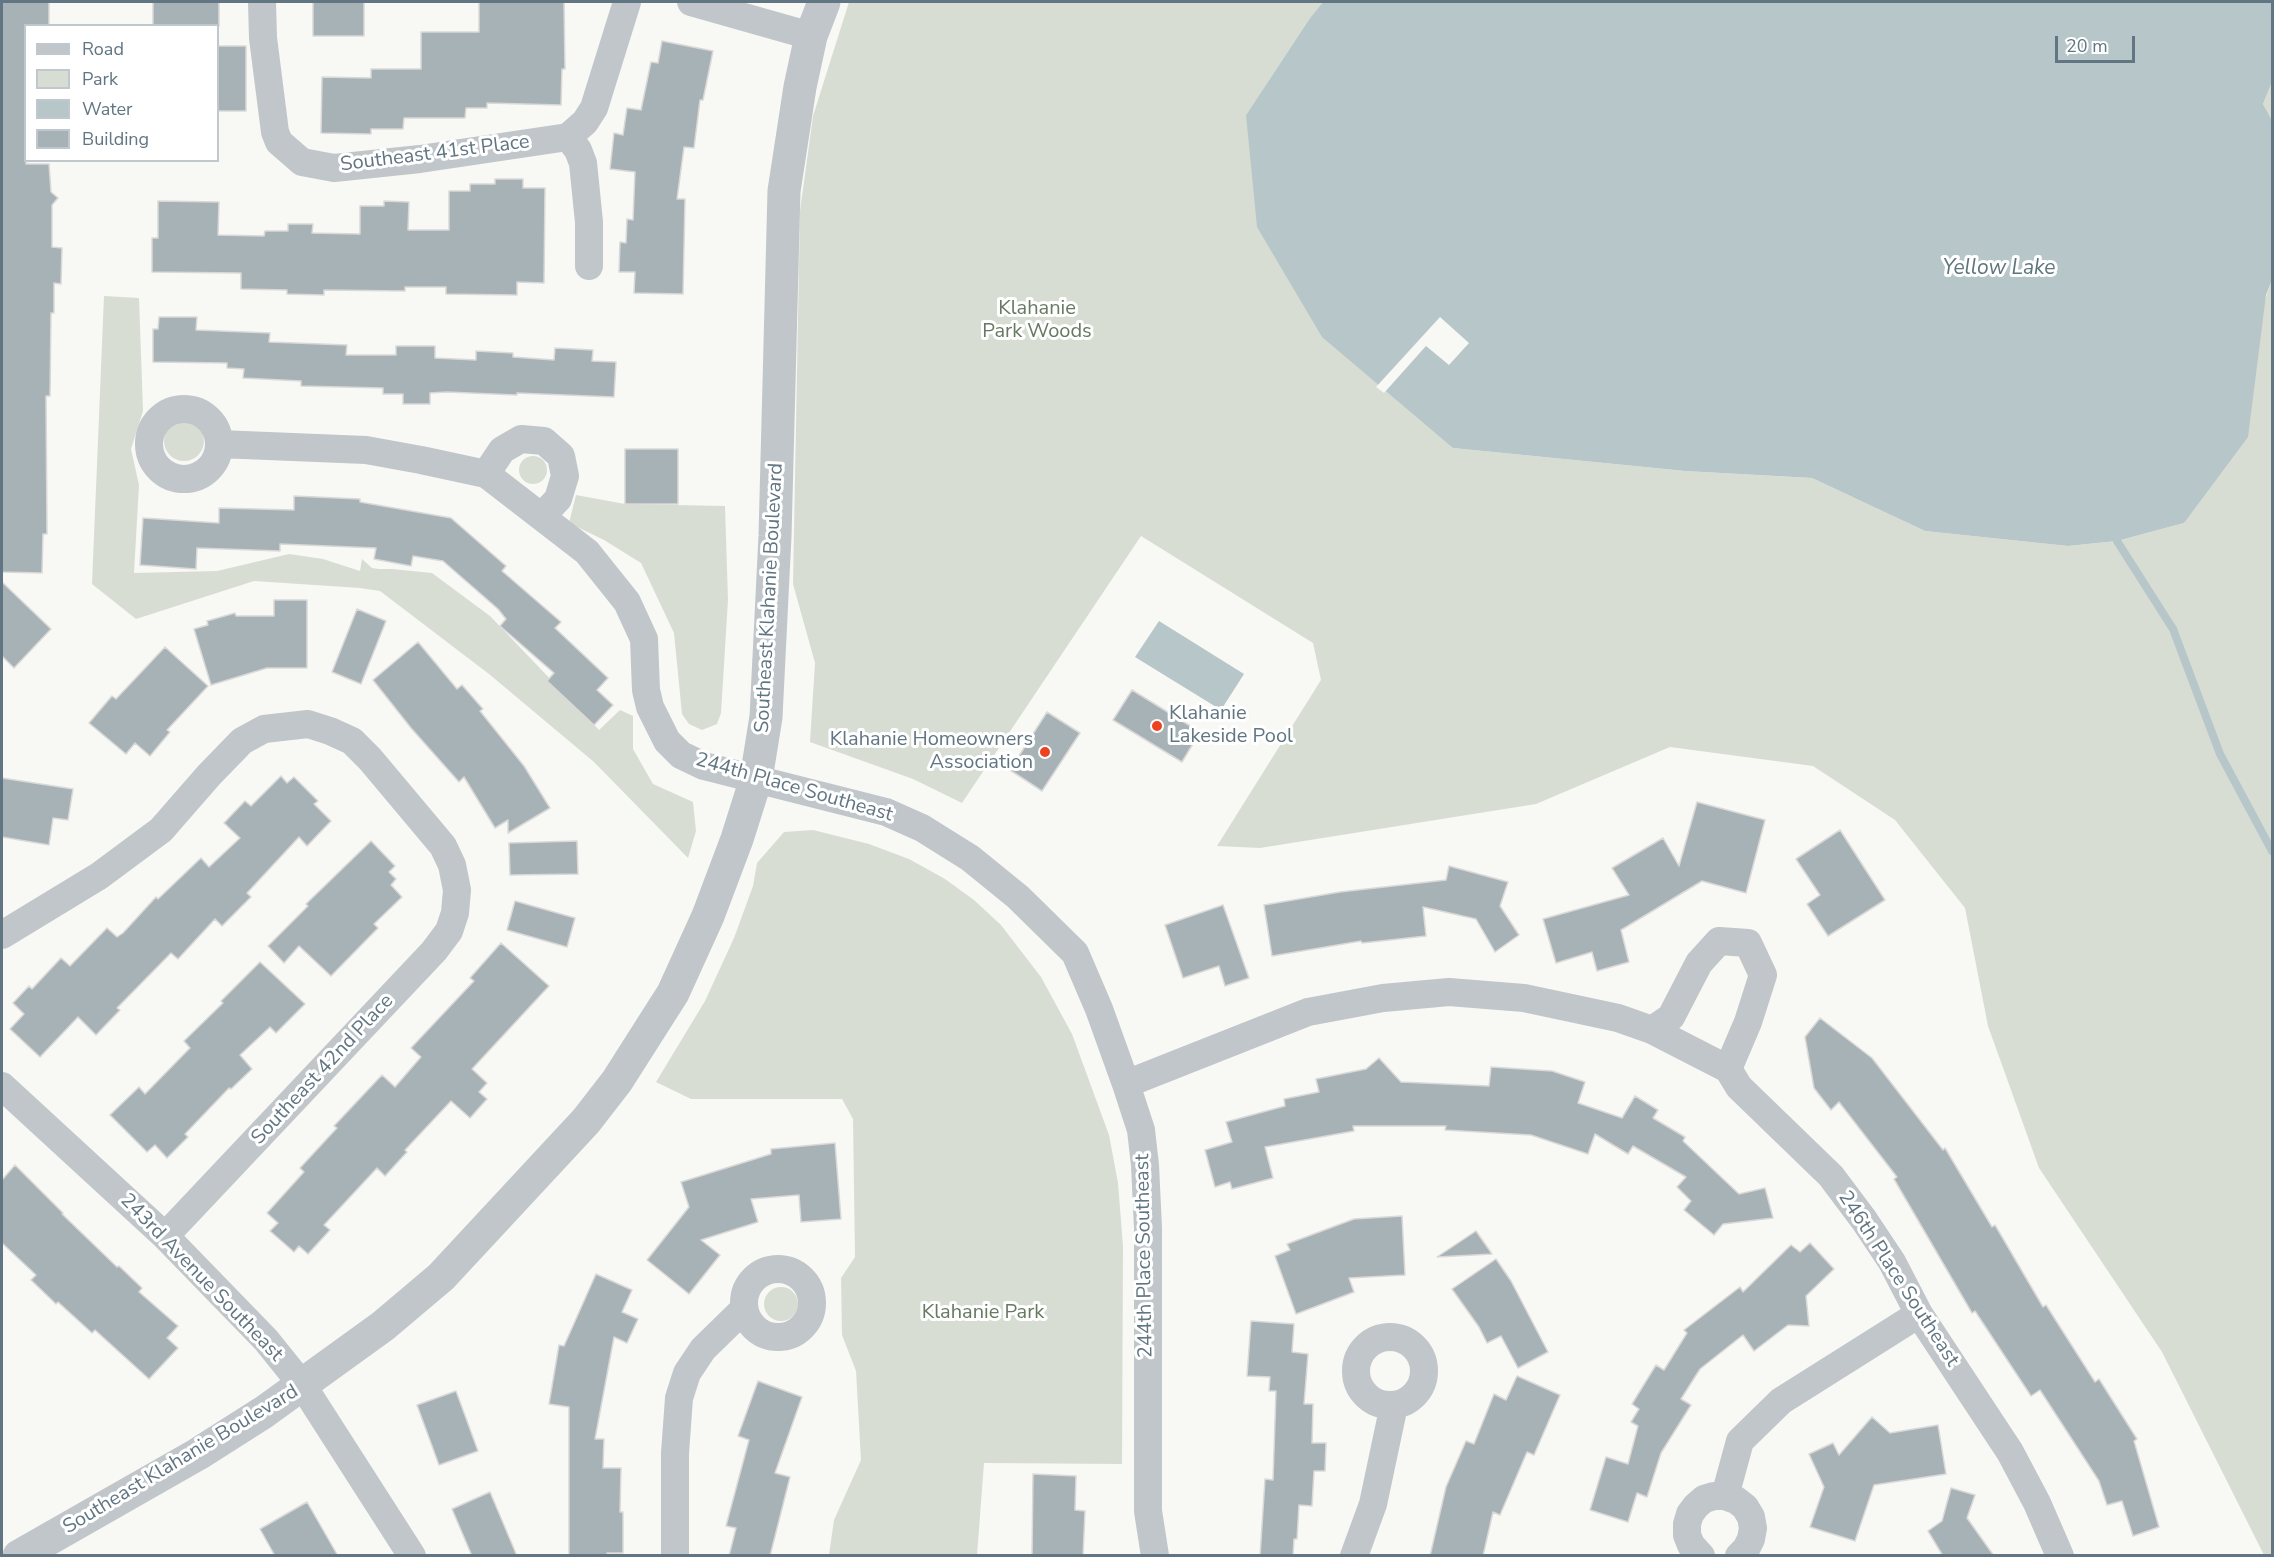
<!DOCTYPE html>
<style>
body{margin:0}
#map{position:relative;width:2274px;height:1557px;overflow:hidden;background:#f8f8f5;font-family:"Nunito Sans",sans-serif}
canvas{display:block}
.frame{position:absolute;inset:0;border:3px solid #617682;pointer-events:none}
.legend{position:absolute;left:24px;top:24px;width:195px;height:138px;box-sizing:border-box;background:#fff;border:2px solid #c0c8cd;margin:0;padding:8px 10px;list-style:none;font-size:18px;color:#617682}
.legend li{display:flex;align-items:center;gap:12px;height:30px}
.legend b{width:30px;border:2px solid #c0c8cd}
.scale{position:absolute;left:2055px;top:36px;width:80px;height:27px;box-sizing:border-box;border:3px solid #617682;border-top:0;padding-left:8px;font-size:18px;line-height:21px;white-space:nowrap;color:#617682;-webkit-text-stroke:4px #fff;paint-order:stroke}
</style>
<div id="map">
<canvas width="2274" height="1557"></canvas>
<div class="frame"></div>
<ul class="legend">
<li><b style="height:8px;background:#c0c6c9"></b>Road</li>
<li><b style="height:16px;background:#d8ddd4"></b>Park</li>
<li><b style="height:16px;background:#b7c6c9"></b>Water</li>
<li><b style="height:16px;background:#a7b2b7"></b>Building</li>
</ul>
<div class="scale">20 m</div>
</div>
<script>
const context = document.querySelector('canvas').getContext('2d');
context.lineJoin = 'round';
function fill(path, color) {
  context.fillStyle = color;
  context.fill(path, 'evenodd');
}
function toPath(rows) {
  const path = new Path2D();
  for (const r of rows) {
    if (r.length === 3) {
      path.moveTo(r[0] + r[2], r[1]);
      path.arc(r[0], r[1], r[2], 0, 2 * Math.PI);
      continue;
    }
    path.moveTo(r[0], r[1]);
    for (let i = 2; i < r.length; i += 2) path.lineTo(r[i], r[i + 1]);
  }
  return path;
}
function trace(path, color, width, dash) {
  context.strokeStyle = color;
  context.lineWidth = width;
  context.lineCap = dash ? 'butt' : 'round';
  context.setLineDash(dash || []);
  context.stroke(path);
}
function label(font, color, halo, rows, align = 'center') {
  context.font = font + ' "Nunito Sans",sans-serif';
  context.lineWidth = 6;
  context.setLineDash([]);
  context.textBaseline = 'middle';
  context.strokeStyle = halo;
  context.fillStyle = color;
  for (const [text, x, y, turn = 0] of rows) {
    context.save();
    context.translate(x, y);
    context.rotate((+turn || 0) * Math.PI / 180);
    context.textAlign = isNaN(turn) ? turn : align;
    if (halo) context.strokeText(text, 0, 0);
    context.fillText(text, 0, 0);
    context.restore();
  }
}
const green = toPath([
 [849,2,1323,2,1310,18,1246,115,1453,448,1685,471,1812,478,1925,531,2068,546,2117,541,2184,523,2272,280,2272,1555,2264,1555,2162,1352,2039,1168,1988,1026,1965,908,1895,820,1813,766,1670,747,1536,804,1260,848,1217,846,1321,680,1313,643,1141,536,962,803,913,779,810,742,815,663,793,584,800,211,813,116],
 [2272,82,2272,120,2263,104],
 [104,296,139,298,143,411,131,449,139,485,134,573,217,571,289,554,323,559,360,571,362,559,372,568,379,569,392,569,432,573,490,616,599,730,620,710,633,716,633,749,653,784,693,802,696,831,688,858,594,762,489,674,380,591,360,588,254,581,136,619,92,584],
 [184,441,20],
 [533,470,14],
 [576,495,625,504,725,506,728,600,721,713,717,724,702,730,689,724,682,714,674,633,641,563,604,540,569,523],
 [813,830,869,844,909,859,945,879,974,900,1001,925,1041,977,1072,1034,1109,1135,1118,1183,1123,1246,1122,1464,984,1463,977,1555,829,1555,834,1520,861,1460,856,1371,842,1335,841,1278,855,1257,853,1119,842,1099,691,1099,656,1082,705,1001,734,938,753,886,757,863,784,832],
 [781,1304,17]
]);
const water = toPath([
 [1323,2,2272,2,2272,82,2263,104,2272,120,2272,280,2266,295,2248,437,2184,523,2117,541,2068,546,1925,531,1812,478,1685,471,1453,448,1322,337,1257,227,1246,115,1310,18],
 [1159,621,1244,674,1221,710,1135,657]
]);
const pier = toPath([
 [1440,317,1469,343,1449,365,1426,346,1384,393,1376,387]
]);
const stream = toPath([
 [2117,541,2173,629,2220,754,2272,851]
]);
const building = toPath([
 [2,2,49,2,49,26,26,26,26,164,49,164,51,192,58,198,52,205,52,247,62,248,61,284,54,283,54,313,51,313,50,396,46,396,47,534,43,534,42,573,2,572,2,2],
 [153,2,219,2,219,26,153,26,153,2],
 [313,2,364,2,364,36,313,36,313,2],
 [479,2,564,2,565,69,562,69,561,105,487,103,487,108,466,108,465,118,404,118,403,129,371,129,371,134,321,133,322,77,371,78,371,69,421,69,421,32,479,32,479,2],
 [662,41,713,51,703,100,700,100,694,148,684,147,677,199,685,199,683,294,634,293,635,272,619,272,620,242,626,243,627,219,633,220,635,172,610,169,614,133,623,135,627,108,641,110,651,62,658,63,662,41],
 [218,46,246,46,246,111,218,111,218,46],
 [495,179,523,179,523,188,545,188,544,283,517,282,517,295,446,294,446,287,405,287,405,291,324,290,324,295,287,294,287,290,241,289,241,273,152,272,152,238,158,238,158,201,219,202,218,235,264,236,265,231,288,231,288,224,313,224,312,233,360,234,360,206,384,206,384,201,409,202,408,230,449,230,449,191,470,191,470,184,495,184,495,179],
 [159,317,197,317,196,330,270,333,269,342,347,345,346,355,396,355,396,346,435,346,435,358,476,360,476,351,513,353,513,357,554,360,555,348,593,350,592,361,616,362,614,397,517,393,517,395,447,392,430,393,430,404,403,404,403,394,383,394,383,388,301,386,301,381,243,378,244,369,227,368,227,363,153,362,153,329,158,329,159,317],
 [625,449,678,449,678,504,625,504,625,449],
 [294,496,360,499,360,502,451,518,506,566,502,571,561,622,555,628,608,678,597,690,613,705,594,725,547,681,554,673,500,626,506,619,498,609,443,561,413,556,411,566,374,559,376,548,280,544,280,551,197,548,196,569,140,565,143,518,219,523,219,508,294,510,294,496],
 [2,582,51,629,14,668,2,656,2,582],
 [274,600,307,600,307,668,267,668,211,685,194,629,208,625,207,621,235,613,236,616,274,616,274,600],
 [357,609,386,621,361,684,332,672,357,609],
 [418,642,457,689,462,685,483,709,480,711,524,766,550,808,508,833,508,820,495,828,464,777,459,782,411,728,373,680,418,642],
 [165,647,208,686,167,730,170,732,150,756,135,743,126,754,89,723,112,696,116,699,165,647],
 [1132,690,1200,732,1182,762,1113,720,1132,690],
 [1047,712,1080,733,1042,791,1010,770,1047,712],
 [281,776,287,783,294,777,318,801,314,804,331,821,307,846,299,837,247,893,251,897,222,926,215,919,178,959,171,953,117,1008,120,1010,96,1035,78,1017,40,1057,10,1029,24,1014,13,1003,29,986,32,989,61,958,70,966,107,928,117,937,123,933,156,897,158,899,201,858,209,867,240,838,224,823,245,801,251,806,281,776],
 [2,778,73,789,68,820,53,818,49,845,2,837,2,778],
 [1697,802,1765,820,1746,893,1702,881,1621,930,1629,962,1597,971,1592,952,1556,963,1543,919,1629,895,1612,868,1663,838,1679,866,1697,802],
 [1840,830,1885,900,1828,936,1807,904,1820,895,1796,859,1840,830],
 [371,841,395,866,389,872,396,879,391,885,402,897,374,924,378,928,331,976,299,946,284,963,268,946,308,906,306,904,371,841],
 [577,841,578,874,510,875,509,843,577,841],
 [1449,866,1508,882,1500,906,1519,935,1495,952,1476,919,1423,907,1426,936,1362,943,1361,941,1272,956,1264,905,1340,892,1446,880,1449,866],
 [515,901,575,918,567,947,507,930,515,901],
 [1223,905,1249,978,1225,986,1219,966,1183,978,1165,925,1223,905],
 [501,943,549,986,472,1069,487,1083,479,1092,487,1099,470,1118,451,1101,405,1150,407,1152,385,1176,377,1168,324,1225,330,1230,308,1254,299,1246,294,1252,270,1231,278,1223,267,1213,304,1172,300,1168,337,1128,334,1126,382,1075,395,1087,421,1057,411,1048,474,981,470,978,501,943],
 [260,962,305,1004,276,1033,270,1027,240,1055,252,1069,231,1089,229,1088,185,1134,188,1137,167,1158,155,1145,147,1152,110,1115,139,1087,145,1094,190,1048,184,1041,223,1003,221,1001,260,962],
 [1820,1018,1872,1058,1943,1150,1945,1148,1992,1227,1995,1225,2043,1307,2046,1305,2095,1382,2099,1379,2137,1439,2134,1441,2159,1527,2133,1536,2122,1501,2107,1505,2099,1481,2040,1390,2031,1396,1975,1311,1972,1313,1894,1179,1897,1177,1839,1102,1831,1110,1814,1088,1805,1037,1820,1018],
 [1379,1058,1401,1082,1489,1086,1491,1067,1552,1071,1585,1082,1578,1103,1622,1118,1635,1096,1658,1110,1653,1118,1685,1137,1683,1141,1739,1194,1765,1188,1773,1218,1723,1224,1714,1235,1684,1210,1691,1201,1677,1187,1686,1177,1633,1146,1628,1154,1595,1134,1588,1154,1531,1135,1445,1130,1446,1126,1353,1126,1354,1131,1265,1147,1273,1178,1232,1189,1230,1182,1215,1187,1205,1150,1232,1142,1226,1122,1285,1106,1284,1099,1319,1092,1316,1079,1366,1069,1379,1058],
 [835,1143,841,1219,801,1222,799,1195,751,1199,758,1222,701,1240,720,1255,689,1294,647,1260,689,1207,681,1182,771,1154,771,1149,835,1143],
 [15,1165,63,1213,62,1214,117,1267,119,1266,142,1288,139,1292,178,1326,167,1338,178,1348,149,1379,95,1330,92,1333,58,1302,56,1304,31,1280,36,1275,2,1243,2,1180,15,1165],
 [1402,1216,1405,1275,1349,1278,1354,1292,1296,1314,1275,1256,1290,1250,1287,1244,1354,1219,1402,1216],
 [1476,1231,1492,1254,1437,1257,1476,1231],
 [1810,1243,1834,1269,1806,1296,1809,1326,1788,1325,1754,1351,1743,1335,1700,1369,1681,1399,1691,1405,1661,1453,1647,1497,1637,1493,1628,1522,1590,1510,1606,1457,1628,1464,1638,1426,1631,1422,1639,1409,1632,1404,1656,1365,1664,1370,1687,1333,1684,1330,1740,1287,1743,1292,1791,1245,1800,1252,1810,1243],
 [1496,1259,1511,1281,1548,1352,1518,1368,1501,1336,1487,1343,1479,1327,1452,1289,1496,1259],
 [596,1274,632,1290,622,1312,638,1319,627,1343,614,1337,595,1439,604,1439,603,1468,621,1468,620,1512,623,1512,623,1553,607,1553,607,1556,569,1556,569,1407,549,1404,559,1345,564,1346,596,1274],
 [1251,1321,1294,1324,1292,1352,1308,1354,1304,1404,1313,1404,1312,1443,1326,1443,1325,1471,1314,1471,1312,1506,1299,1505,1297,1539,1294,1539,1293,1556,1260,1556,1265,1479,1273,1480,1276,1391,1269,1391,1270,1377,1247,1376,1251,1321],
 [1517,1376,1560,1395,1534,1455,1527,1452,1500,1515,1493,1512,1483,1556,1430,1556,1446,1487,1466,1441,1474,1444,1494,1394,1506,1400,1517,1376],
 [758,1381,802,1397,775,1473,790,1477,770,1556,729,1556,736,1528,726,1526,749,1440,738,1436,758,1381],
 [456,1391,478,1451,439,1465,417,1405,456,1391],
 [1872,1417,1890,1433,1938,1425,1946,1474,1874,1485,1855,1541,1810,1527,1824,1487,1809,1454,1833,1443,1839,1455,1872,1417],
 [1033,1474,1076,1476,1075,1510,1085,1511,1083,1556,1032,1556,1033,1474],
 [1951,1488,1975,1495,1967,1518,1994,1556,1943,1556,1928,1531,1942,1521,1951,1488],
 [490,1492,517,1556,472,1556,452,1509,490,1492],
 [307,1502,338,1556,275,1556,260,1529,307,1502]
]);
const minor = toPath([
 [262,2,263,38,275,132,279,142,302,162,334,168,420,159,568,137],
 [691,2,811,36],
 [589,266,589,222,583,163,578,150,568,137,585,122,594,108,627,2],
 [184,444,35],
 [219,444,366,450,421,460,486,474,587,552,627,602,644,639,646,690,650,707,667,741,681,755,704,766,886,812,922,828,970,858,1018,897,1075,953,1099,1009,1126,1084,1141,1130,1145,1165,1148,1228,1148,1511,1155,1556],
 [486,474,502,450,521,439,544,441,561,456,565,476,558,499,542,516],
 [2,935,99,876,161,830,209,775,242,741,264,729,308,724,330,731,352,741,370,759,443,846,452,865,457,890,455,913,449,931,434,951,165,1236],
 [1652,1030,1671,1017,1699,963,1719,941,1748,943,1763,975,1748,1022,1728,1069],
 [1126,1084,1308,1012,1383,998,1449,992,1524,998,1618,1018,1652,1030,1728,1069,1739,1087,1831,1176,1864,1220,1892,1262,1919,1314,2010,1452,2037,1503,2060,1556],
 [2,1086,165,1236,266,1340,303,1386,412,1556],
 [778,1303,34],
 [1390,1371,34],
 [1725,1496,1740,1441,1781,1401,1919,1314],
 [675,1556,675,1453,679,1398,687,1373,703,1349,743,1310],
 [1354,1556,1373,1504,1394,1405],
 [1701,1556,1691,1545,1687,1535,1687,1524,1690,1514,1696,1506,1704,1499,1714,1496,1725,1496,1736,1500,1745,1507,1751,1517,1753,1528,1751,1539,1746,1549,1739,1556]
]);
const tertiary = toPath([
 [19,1556,198,1454,264,1412,383,1326,441,1277,586,1121,617,1081,673,993,708,916,737,839,756,779,766,717,775,536,784,191,800,87,811,36,824,2]
]);
const markers = [
 [1157,726,6,"#ec4220"],
 [1045,752,6,"#ec4220"]
];
const streetNames = [
 ["Southeast 41st Place",435,154,-7],
 ["Southeast Klahanie Boulevard",770,598,-87],
 ["244th Place Southeast",794,788,16],
 ["Southeast 42nd Place",323,1070,-47],
 ["244th Place Southeast",1145,1256,-91],
 ["243rd Avenue Southeast",201,1278,46],
 ["246th Place Southeast",1898,1279,57],
 ["Southeast Klahanie Boulevard",181,1460,-31]
];
const parkNames = [
 ["Klahanie",1037,309],
 ["Park Woods",1037,332],
 ["Klahanie Park",983,1313]
];
const poiNames = [
 ["Klahanie",1169,714],
 ["Lakeside Pool",1169,737],
 ["Klahanie Homeowners",1033,740,"right"],
 ["Association",1033,763,"right"]
];
const waterNames = [
 ["Yellow Lake",1999,269]
];
fill(green, '#d8ddd4');
fill(water, '#b7c6c9');
fill(pier, '#f8f8f5');
trace(stream, '#b7c6c9', 8);
fill(building, '#a7b2b7');
trace(building, '#dad9d7', 1.5);
trace(minor, '#c0c6c9', 28);
trace(tertiary, '#c0c6c9', 33);
for (const [x, y, r, color] of markers) {
  const dot = new Path2D();
  dot.arc(x, y, r, 0, 2 * Math.PI);
  context.fillStyle = color;
  context.fill(dot);
  trace(dot, '#fff', 2);
}
label('20px', '#617682', '#fff', streetNames);
label('20px', '#677961', '#fff', parkNames);
label('20px', '#617682', '#fff', poiNames, 'left');
label('italic 21px', '#5c767c', '#fff', waterNames);
</script>
